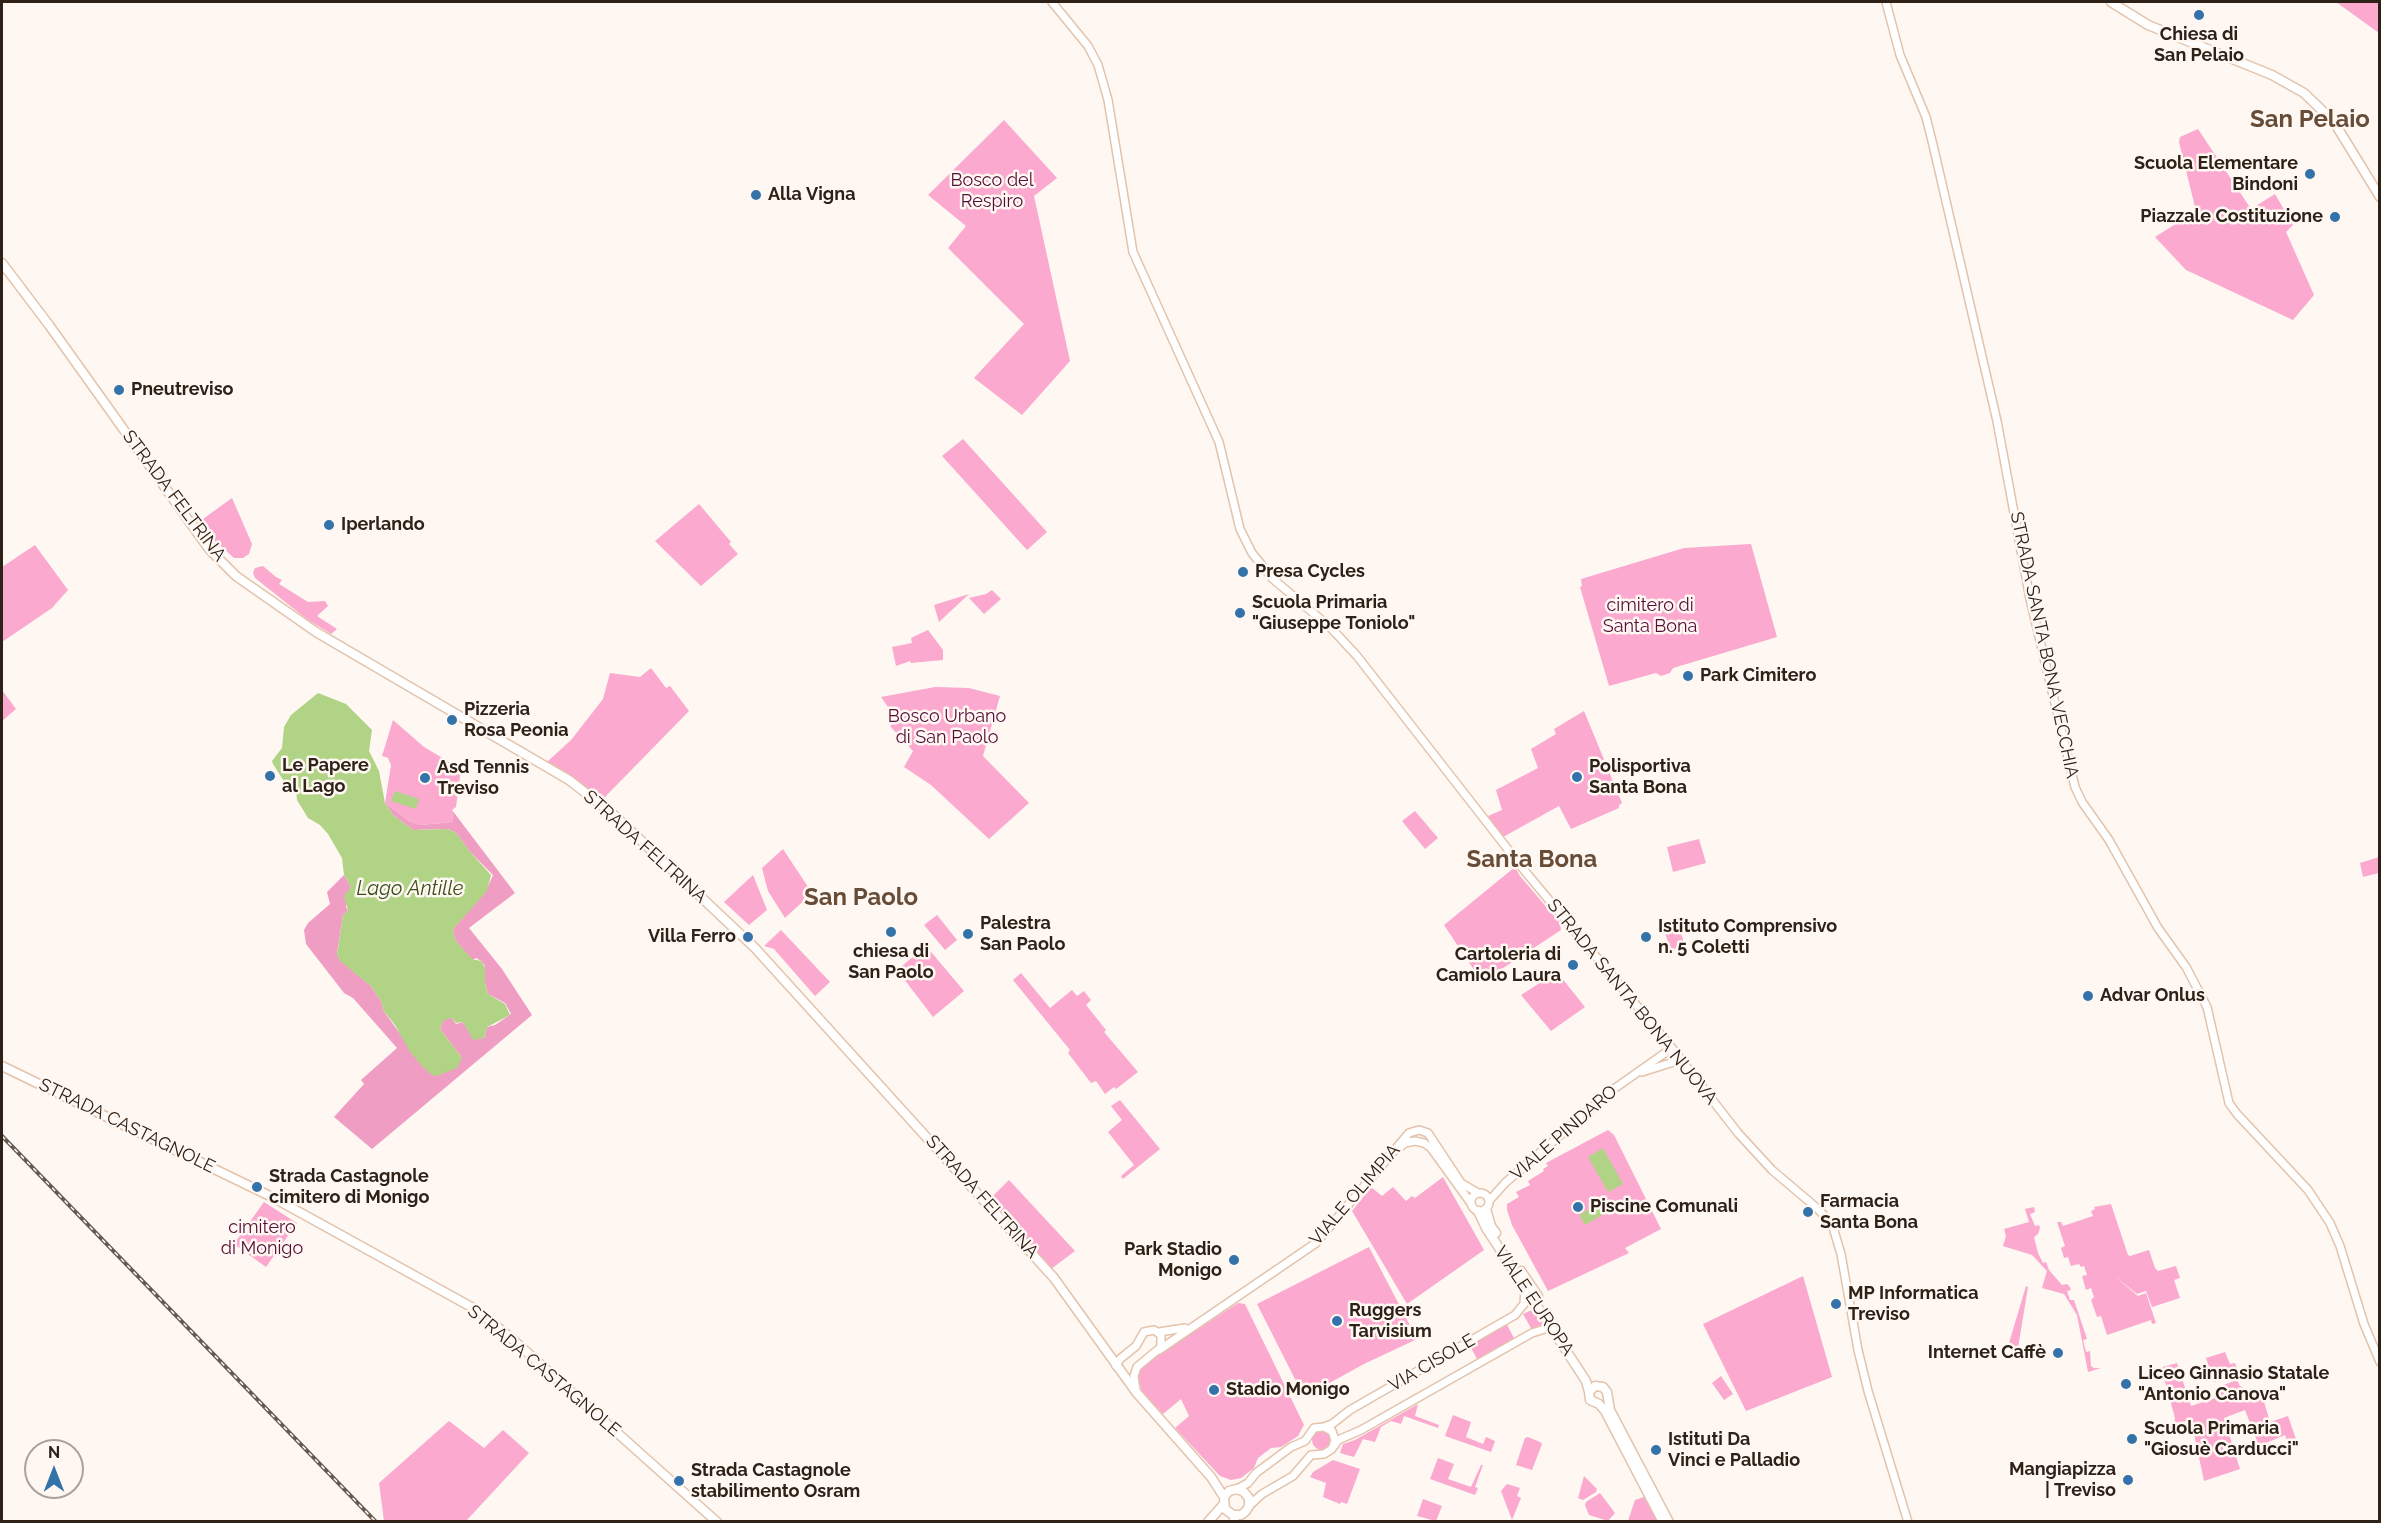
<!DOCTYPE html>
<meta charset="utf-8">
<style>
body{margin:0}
#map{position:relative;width:2381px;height:1523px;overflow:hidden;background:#fef7f2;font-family:Raleway,sans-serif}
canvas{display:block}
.frame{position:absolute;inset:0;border:3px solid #2d2118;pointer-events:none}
.north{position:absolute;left:24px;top:1439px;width:60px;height:60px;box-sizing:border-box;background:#fef7f2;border:2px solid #aaa19b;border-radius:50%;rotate:0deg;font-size:16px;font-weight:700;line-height:24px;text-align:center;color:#2d2118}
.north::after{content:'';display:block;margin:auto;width:21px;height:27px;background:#3373aa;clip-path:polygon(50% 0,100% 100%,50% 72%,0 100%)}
</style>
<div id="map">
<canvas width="2381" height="1523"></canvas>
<div class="frame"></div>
<div class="north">N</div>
</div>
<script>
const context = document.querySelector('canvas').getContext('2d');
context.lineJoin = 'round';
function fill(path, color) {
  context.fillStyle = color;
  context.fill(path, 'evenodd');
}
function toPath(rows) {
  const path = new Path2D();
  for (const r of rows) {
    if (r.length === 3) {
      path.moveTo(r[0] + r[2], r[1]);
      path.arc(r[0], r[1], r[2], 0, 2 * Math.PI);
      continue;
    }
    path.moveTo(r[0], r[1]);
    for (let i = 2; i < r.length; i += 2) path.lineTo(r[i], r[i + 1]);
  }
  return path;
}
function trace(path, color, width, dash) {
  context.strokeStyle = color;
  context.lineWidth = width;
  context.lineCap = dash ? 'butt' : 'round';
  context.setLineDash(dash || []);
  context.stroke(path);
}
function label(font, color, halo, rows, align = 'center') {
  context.font = font + ' Raleway,sans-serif';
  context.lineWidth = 5;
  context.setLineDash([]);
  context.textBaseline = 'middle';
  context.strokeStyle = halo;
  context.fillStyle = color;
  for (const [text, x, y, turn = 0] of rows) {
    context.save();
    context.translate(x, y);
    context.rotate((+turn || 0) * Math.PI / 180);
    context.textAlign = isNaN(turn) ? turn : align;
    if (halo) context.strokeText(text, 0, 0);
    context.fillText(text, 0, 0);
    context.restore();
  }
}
const green = toPath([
 [2336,2,2379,2,2379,33],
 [1004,120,1057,178,1034,196,1070,361,1022,415,974,378,1024,324,948,248,966,226,928,195],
 [2198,129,2251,209,2275,194,2293,225,2286,232,2314,295,2293,320,2186,270,2155,237,2196,211,2179,142,2180,137],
 [963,439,1047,532,1027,550,942,456],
 [232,498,252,544,249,554,243,558,234,558,196,524],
 [699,504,731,542,729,544,738,554,701,586,655,541],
 [1751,544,1777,637,1673,668,1670,673,1661,676,1656,673,1609,686,1580,587,1582,586,1581,579,1684,548],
 [35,545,68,590,52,608,2,642,2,567],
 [263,566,276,577,282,580,279,584,308,602,325,601,328,606,317,616,337,629,331,634,308,620,255,578,253,573,255,568],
 [992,590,1001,599,984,614,969,598,986,594],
 [969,594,939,622,934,605],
 [928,630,943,650,943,660,911,663,910,661,896,666,892,647,912,643,911,638],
 [651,668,666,688,670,686,689,711,602,800,547,762,571,740,603,699,610,673,640,677],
 [935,687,969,688,1000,696,983,756,1029,803,989,839,931,785,904,767,913,751,890,726,897,720,881,697],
 [2,690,16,709,2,721],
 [1584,711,1622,803,1619,805,1619,808,1571,829,1559,806,1503,837,1488,816,1502,810,1496,790,1538,768,1531,749,1556,734,1554,729],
 [393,720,424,747,461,769,456,807,452,810,453,822,420,825,409,821,385,803,391,765,388,758,382,756],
 [1415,811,1438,838,1425,849,1402,821],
 [1699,839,1706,863,1673,872,1667,847],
 [783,849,812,893,785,918,768,891,762,868],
 [2379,857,2379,873,2363,877,2360,863],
 [1515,867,1520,876,1560,923,1561,930,1482,982,1444,925],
 [753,875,767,910,749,925,724,902],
 [937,915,957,940,945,950,924,925],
 [1676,919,1685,945,1671,950,1662,925],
 [781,930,830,982,815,996,774,949,764,946],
 [926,946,964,991,933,1017,897,970],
 [1557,972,1585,1007,1551,1031,1521,995],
 [1021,973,1050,1008,1072,990,1077,996,1084,991,1091,1000,1086,1005,1106,1030,1104,1032,1138,1072,1116,1089,1114,1087,1105,1094,1096,1081,1091,1083,1068,1053,1070,1050,1013,980],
 [1120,1100,1160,1149,1123,1179,1121,1176,1134,1165,1108,1132,1122,1120,1111,1106],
 [1608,1130,1614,1135,1661,1229,1625,1248,1629,1253,1548,1291,1512,1225,1507,1210,1507,1204,1519,1197,1516,1192,1530,1185,1528,1181,1544,1171,1543,1169,1548,1166,1546,1163],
 [1443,1177,1484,1250,1407,1304,1352,1211,1371,1187,1382,1196,1393,1187,1406,1201,1412,1196,1415,1198],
 [1009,1180,1075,1251,1051,1269,989,1200],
 [264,1202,297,1223,266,1267,234,1244],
 [2111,1204,2128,1255,2130,1256,2149,1250,2155,1268,2158,1271,2176,1266,2180,1278,2174,1280,2180,1298,2152,1307,2146,1291,2137,1294,2113,1275,2138,1296,2146,1293,2156,1323,2152,1324,2151,1320,2107,1335,2101,1316,2097,1317,2091,1300,2094,1297,2091,1288,2086,1290,2082,1276,2087,1275,2084,1266,2081,1267,2079,1264,2071,1266,2068,1257,2064,1258,2061,1248,2065,1246,2057,1222,2061,1222,2063,1226,2093,1216,2091,1211,2095,1209,2094,1207],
 [2034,1207,2035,1212,2030,1214,2035,1226,2039,1225,2040,1228,2038,1234,2034,1237,2038,1253,2043,1263,2046,1262,2049,1270,2062,1285,2067,1284,2070,1287,2071,1290,2067,1291,2070,1300,2074,1300,2087,1339,2083,1340,2086,1352,2090,1351,2091,1366,2094,1368,2101,1368,2088,1372,2077,1315,2064,1294,2042,1288,2047,1271,2032,1255,2003,1246,2006,1236,2004,1229,2029,1222,2025,1209],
 [1369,1247,1417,1339,1364,1364,1304,1397,1257,1304],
 [1803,1276,1832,1377,1746,1411,1703,1324],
 [2026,1286,2028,1287,2018,1348,2010,1346,2009,1343],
 [1238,1303,1245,1304,1304,1425,1298,1436,1281,1447,1271,1448,1258,1458,1254,1468,1241,1478,1231,1480,1220,1476,1175,1428,1189,1416,1181,1399,1163,1414,1142,1392,1138,1377,1138,1372,1144,1364],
 [1534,1309,1546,1325,1532,1330,1523,1314],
 [1506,1323,1515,1340,1478,1361,1469,1344],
 [2225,1352,2230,1364,2235,1363,2239,1374,2227,1378,2226,1374,2215,1378,2216,1382,2214,1382,2206,1358],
 [2177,1363,2191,1406,2221,1396,2218,1387,2237,1380,2240,1386,2263,1398,2270,1422,2288,1416,2298,1445,2290,1448,2285,1435,2259,1446,2245,1410,2224,1418,2240,1469,2204,1481,2191,1420,2174,1424,2175,1418,2162,1371,2163,1367],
 [1721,1376,1733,1394,1724,1400,1712,1383],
 [1418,1404,1415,1416,1439,1425,1438,1428,1404,1416,1401,1424,1391,1421,1381,1427,1375,1442,1363,1439,1354,1457,1340,1453,1343,1444,1355,1440],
 [1453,1415,1471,1422,1466,1437,1483,1444,1486,1437,1495,1441,1491,1452,1445,1436],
 [449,1421,484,1448,503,1430,529,1453,466,1521,384,1521,379,1483],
 [1322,1440,10],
 [1528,1437,1540,1442,1542,1444,1532,1470,1516,1465,1525,1438],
 [1438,1458,1454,1464,1448,1479,1471,1487,1481,1465,1483,1465,1475,1487,1478,1488,1475,1495,1430,1479],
 [1333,1460,1360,1469,1347,1504,1341,1502,1340,1504,1323,1497,1326,1483,1310,1477,1313,1472],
 [1584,1476,1597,1489,1596,1492,1583,1500,1578,1498],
 [1507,1484,1520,1488,1517,1496,1521,1498,1512,1520,1501,1491],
 [1600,1493,1615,1513,1608,1521,1589,1515,1585,1505,1586,1502],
 [1644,1497,1657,1521,1628,1521,1635,1500],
 [1423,1499,1442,1506,1436,1521,1417,1516]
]);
const forest = toPath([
 [385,803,409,821,420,825,453,822,452,810,515,893,469,928,502,969,532,1015,372,1149,334,1117,364,1084,361,1080,397,1048,353,998,344,993,306,944,304,930,308,923,330,904,327,892,344,875,351,887,348,892,346,907,348,911,343,915,337,954,340,960,371,986,382,1003,383,1010,401,1035,462,1058,440,1029,444,1019,452,1018,456,1024,463,1022,474,1039,484,1038,487,1027,495,1025,511,1014,505,1003,488,994,485,983,485,966,481,961,476,958,472,960,455,940,453,929,486,891,493,875,470,852,456,833,448,829,413,830,393,815]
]);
const water = toPath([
 [318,693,346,704,372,730,369,751,379,771,385,803,393,815,413,830,448,829,456,833,470,852,491,875,487,891,453,929,455,940,472,959,481,961,485,967,485,983,488,994,505,1004,510,1015,487,1027,484,1038,473,1040,463,1022,456,1023,452,1018,444,1020,440,1029,462,1058,457,1068,437,1076,432,1075,423,1067,410,1052,395,1025,383,1010,382,1003,371,986,340,961,337,955,343,915,348,911,344,896,351,887,344,875,342,858,328,834,320,825,308,818,297,800,296,790,292,785,285,783,273,764,272,761,282,748,284,727,291,715],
 [395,791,419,799,416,809,391,801],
 [1603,1148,1623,1184,1608,1192,1588,1157],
 [1601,1202,1607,1212,1585,1225,1579,1215]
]);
const minor = toPath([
 [1052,2,1088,46,1098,65,1108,100,1133,252,1219,442,1240,529,1252,553,1273,579,1331,628,1357,656,1524,870,1672,1048,1738,1133,1772,1170,1818,1209,1832,1224,1841,1254,1858,1350,1868,1391,1908,1522],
 [1886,2,1900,55,1926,117,1933,145,1997,421,2030,599,2075,787,2082,802,2109,840,2158,928,2186,967,2207,1007,2229,1103,2237,1114,2308,1190,2330,1223,2340,1246,2364,1324,2380,1362],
 [1642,1072,1680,1060],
 [1399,1148,1405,1143,1415,1141,1424,1143,1431,1148,1470,1202],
 [1480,1202,9],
 [1489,1201,1505,1183,1611,1091,1672,1048],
 [1159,1332,1185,1328],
 [1159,1350,1316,1243,1409,1133,1419,1130,1428,1133,1461,1183,1478,1193],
 [1116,1366,1120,1359,1136,1346,1144,1332,1154,1330,1161,1335,1161,1347,1137,1367,1134,1376,1136,1390],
 [1324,1427,1332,1424,1350,1410,1515,1315,1524,1304,1525,1288],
 [1335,1445,1338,1440,1361,1430,1532,1333,1548,1328,1554,1330],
 [1237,1489,1248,1483,1256,1473,1291,1447,1305,1441,1314,1428,1324,1427,1332,1431,1335,1440,1332,1449,1324,1454,1311,1455,1293,1476,1262,1494,1249,1506]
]);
const major = toPath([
 [2111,2,2148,25,2272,75,2304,93,2334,122,2380,197],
 [2,263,49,325,209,549,236,576,316,632,569,780,614,815,755,948,1054,1278,1136,1392,1211,1477,1224,1497,1225,1509,1233,1515,1235,1522],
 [2,1066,272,1197,475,1309,510,1337,717,1522],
 [1486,1209,1491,1226,1496,1233],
 [1478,1211,1486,1228,1586,1381,1589,1392],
 [1521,1271,1538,1296],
 [1224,1497,1229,1491,1237,1489,1244,1492,1249,1498,1249,1506,1246,1511,1241,1515,1233,1515],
 [1208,1522,1223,1505],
 [1663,1522,1605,1411,1599,1404,1590,1400,1589,1392,1595,1386,1603,1387,1607,1392,1610,1410,1669,1522]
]);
const rail = toPath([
 [2,1136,376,1522]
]);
const markers = [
 [2199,15,6,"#3373aa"],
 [2310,174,6,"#3373aa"],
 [756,195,6,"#3373aa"],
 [2335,217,6,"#3373aa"],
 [119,390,6,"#3373aa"],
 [329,525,6,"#3373aa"],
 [1243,572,6,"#3373aa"],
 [1240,613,6,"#3373aa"],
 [1688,676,6,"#3373aa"],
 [452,720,6,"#3373aa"],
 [270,776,6,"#3373aa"],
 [1577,777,6,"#3373aa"],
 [425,778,6,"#3373aa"],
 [891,932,6,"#3373aa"],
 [968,934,6,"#3373aa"],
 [748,937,6,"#3373aa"],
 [1646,937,6,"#3373aa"],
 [1573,965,6,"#3373aa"],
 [2088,996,6,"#3373aa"],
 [257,1187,6,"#3373aa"],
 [1578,1207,6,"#3373aa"],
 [1808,1212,6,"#3373aa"],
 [1234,1260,6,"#3373aa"],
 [1836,1304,6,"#3373aa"],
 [1337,1321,6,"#3373aa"],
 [2058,1353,6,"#3373aa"],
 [2126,1384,6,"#3373aa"],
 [1214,1390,6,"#3373aa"],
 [2132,1439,6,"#3373aa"],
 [1656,1450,6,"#3373aa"],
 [2128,1480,6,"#3373aa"],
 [679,1481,6,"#3373aa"]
];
const poiNames = [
 ["Chiesa di",2199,35,"center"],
 ["San Pelaio",2199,56,"center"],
 ["Scuola Elementare",2298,164,"right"],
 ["Bindoni",2298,185,"right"],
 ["Alla Vigna",768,195],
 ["Piazzale Costituzione",2323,217,"right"],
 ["Pneutreviso",131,390],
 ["Iperlando",341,525],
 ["Presa Cycles",1255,572],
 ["Scuola Primaria",1252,603],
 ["\"Giuseppe Toniolo\"",1252,624],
 ["Park Cimitero",1700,676],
 ["Pizzeria",464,710],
 ["Rosa Peonia",464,731],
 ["Le Papere",282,766],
 ["al Lago",282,787],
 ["Polisportiva",1589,767],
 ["Santa Bona",1589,788],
 ["Asd Tennis",437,768],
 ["Treviso",437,789],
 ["Palestra",980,924],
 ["San Paolo",980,945],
 ["Istituto Comprensivo",1658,927],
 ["n. 5 Coletti",1658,948],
 ["Villa Ferro",736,937,"right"],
 ["chiesa di",891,952,"center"],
 ["San Paolo",891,973,"center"],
 ["Cartoleria di",1561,955,"right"],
 ["Camiolo Laura",1561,976,"right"],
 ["Advar Onlus",2100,996],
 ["Strada Castagnole",269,1177],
 ["cimitero di Monigo",269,1198],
 ["Farmacia",1820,1202],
 ["Santa Bona",1820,1223],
 ["Piscine Comunali",1590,1207],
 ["Park Stadio",1222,1250,"right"],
 ["Monigo",1222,1271,"right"],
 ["MP Informatica",1848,1294],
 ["Treviso",1848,1315],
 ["Ruggers",1349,1311],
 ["Tarvisium",1349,1332],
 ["Internet Caffè",2046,1353,"right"],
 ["Liceo Ginnasio Statale",2138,1374],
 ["\"Antonio Canova\"",2138,1395],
 ["Stadio Monigo",1226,1390],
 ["Scuola Primaria",2144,1429],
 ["\"Giosuè Carducci\"",2144,1450],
 ["Istituti Da",1668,1440],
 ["Vinci e Palladio",1668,1461],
 ["Mangiapizza",2116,1470,"right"],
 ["| Treviso",2116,1491,"right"],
 ["Strada Castagnole",691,1471],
 ["stabilimento Osram",691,1492]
];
const parkNames = [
 ["Bosco del",992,181],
 ["Respiro",992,202],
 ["cimitero di",1650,606],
 ["Santa Bona",1650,627],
 ["Bosco Urbano",947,717],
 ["di San Paolo",947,738],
 ["cimitero",262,1228],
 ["di Monigo",262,1249]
];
const streetNames = [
 ["STRADA FELTRINA",174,496,53],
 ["STRADA SANTA BONA VECCHIA",2044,645,78],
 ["STRADA FELTRINA",645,847,42],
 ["STRADA SANTA BONA NUOVA",1632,1002,51],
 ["STRADA CASTAGNOLE",127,1126,26],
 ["VIALE PINDARO",1564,1133,-41],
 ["VIALE OLIMPIA",1355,1195,-49],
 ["STRADA FELTRINA",982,1197,48],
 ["VIALE EUROPA",1534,1301,56],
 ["VIA CISOLE",1432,1363,-30],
 ["STRADA CASTAGNOLE",544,1371,40]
];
const waterNames = [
 ["Lago Antille",410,889]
];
const districtNames = [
 ["San Pelaio",2310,120],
 ["Santa Bona",1532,860],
 ["San Paolo",861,898]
];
fill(green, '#fba9cf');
fill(forest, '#f09dc4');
fill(water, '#b1d385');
trace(minor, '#e3c3ab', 10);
trace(major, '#e3c3ab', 11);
trace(minor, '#fff', 7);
trace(major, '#fff', 8);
trace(rail, '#655a53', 4);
trace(rail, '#fef7f2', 1.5, [4.5]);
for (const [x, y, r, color] of markers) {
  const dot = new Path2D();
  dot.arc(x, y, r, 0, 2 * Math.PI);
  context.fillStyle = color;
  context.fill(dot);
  trace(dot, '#fef7f2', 2);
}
label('bold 18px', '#2d2118', '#fef7f2', poiNames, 'left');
label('18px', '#550e37', '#fef7f2', parkNames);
label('18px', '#2d2118', '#fef7f2', streetNames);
label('italic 20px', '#3a4e18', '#fef7f2', waterNames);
label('bold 24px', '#674c38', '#fef7f2', districtNames);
</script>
